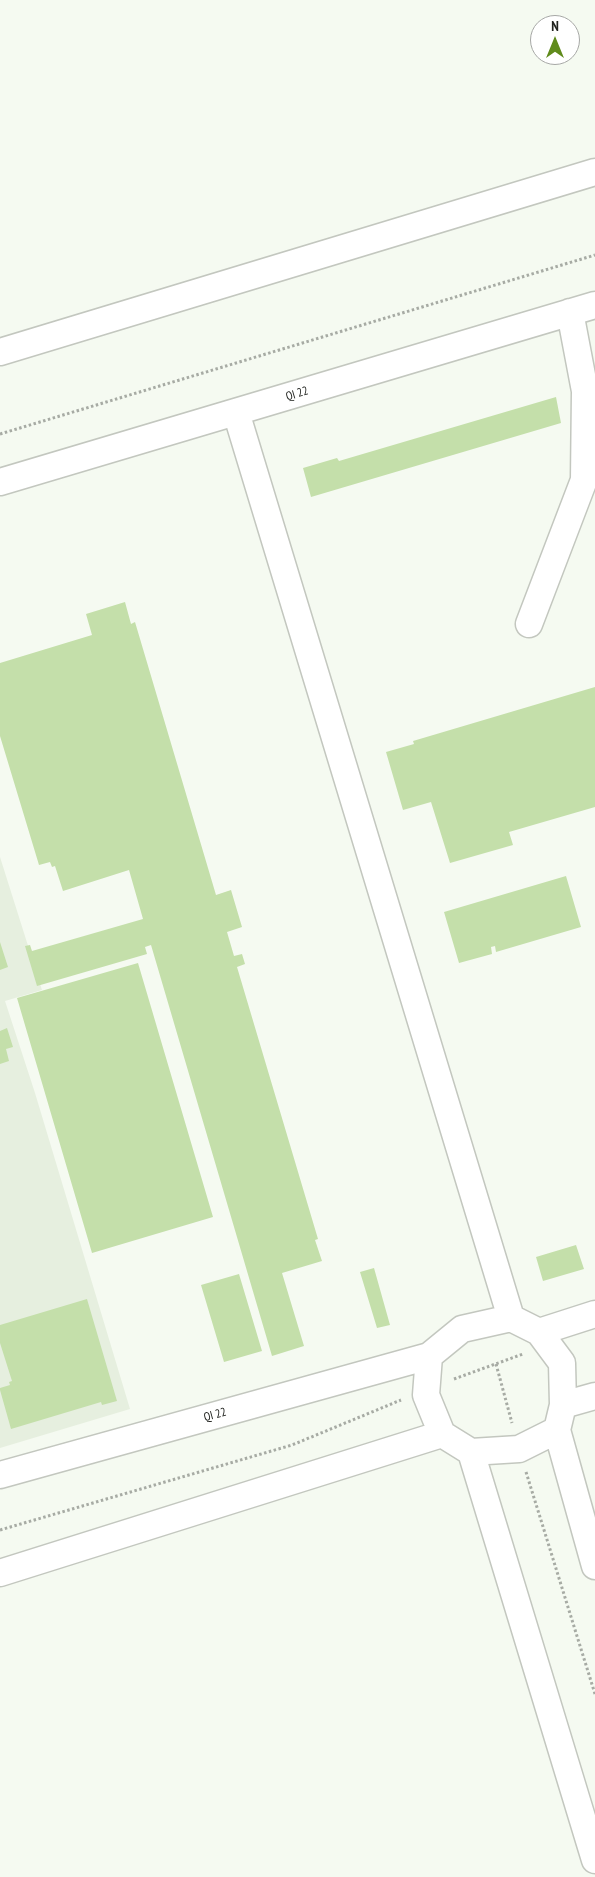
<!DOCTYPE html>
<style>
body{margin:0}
#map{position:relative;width:595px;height:1877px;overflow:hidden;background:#f5faf1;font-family:"PT Sans Narrow",sans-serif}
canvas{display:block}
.north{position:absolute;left:530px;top:15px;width:50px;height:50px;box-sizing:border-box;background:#fff;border:1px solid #a6a7a5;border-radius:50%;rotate:0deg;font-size:14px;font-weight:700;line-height:20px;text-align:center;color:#21231f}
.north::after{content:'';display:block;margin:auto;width:18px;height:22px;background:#608b1c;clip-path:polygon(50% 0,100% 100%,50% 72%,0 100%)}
</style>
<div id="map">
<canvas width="595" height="1877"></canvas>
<div class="north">N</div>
</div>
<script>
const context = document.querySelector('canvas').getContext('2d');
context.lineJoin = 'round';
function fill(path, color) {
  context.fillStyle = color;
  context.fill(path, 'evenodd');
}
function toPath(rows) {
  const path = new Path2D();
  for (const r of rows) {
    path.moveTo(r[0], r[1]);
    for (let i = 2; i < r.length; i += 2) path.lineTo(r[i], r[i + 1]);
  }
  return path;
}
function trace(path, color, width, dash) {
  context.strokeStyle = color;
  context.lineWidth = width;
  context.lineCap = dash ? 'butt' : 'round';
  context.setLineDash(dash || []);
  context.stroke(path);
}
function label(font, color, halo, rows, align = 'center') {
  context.font = font + ' "PT Sans Narrow",sans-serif';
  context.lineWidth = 4.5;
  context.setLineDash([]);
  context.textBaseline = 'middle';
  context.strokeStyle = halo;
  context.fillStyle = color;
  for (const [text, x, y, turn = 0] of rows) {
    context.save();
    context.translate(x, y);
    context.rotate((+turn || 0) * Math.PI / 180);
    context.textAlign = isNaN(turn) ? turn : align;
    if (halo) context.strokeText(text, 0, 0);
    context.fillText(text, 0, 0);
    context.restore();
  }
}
const built = toPath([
 [0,857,42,990,5,1001,35,1093,130,1409,0,1448]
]);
const building = toPath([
 [556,397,561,423,311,497,303,468,337,458,339,461],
 [125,602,131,624,135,622,216,895,231,890,242,927,227,932,234,956,242,954,245,964,237,967,318,1239,315,1240,322,1261,282,1273,304,1346,272,1356,151,945,145,947,147,954,37,986,25,946,30,945,32,951,143,919,129,870,63,891,55,866,52,867,50,862,39,865,0,736,0,663,92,635,86,614],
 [595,687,595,807,509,832,513,845,450,863,431,802,403,810,386,752,414,744,413,741],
 [566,876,581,927,496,952,495,946,491,947,492,954,459,963,444,912],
 [0,942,8,967,0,970],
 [138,963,213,1217,92,1253,17,998],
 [7,1028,13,1047,6,1049,9,1061,0,1064,0,1031],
 [576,1245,584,1269,543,1281,536,1257],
 [374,1268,390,1325,377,1328,360,1272],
 [239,1274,262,1351,224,1362,201,1285],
 [87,1299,117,1401,102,1405,101,1402,11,1429,0,1390,0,1388,10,1385,9,1382,12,1381,0,1343,0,1325]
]);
const path = toPath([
 [0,434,595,255],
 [496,1364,512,1423],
 [454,1379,523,1354],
 [526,1472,595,1694],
 [0,1530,292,1445,401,1400]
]);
const minor = toPath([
 [0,352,595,172],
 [236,412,511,1318,539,1332,562,1363,563,1405,557,1430,519,1449,471,1452,442,1434,426,1395,429,1356,462,1329,511,1318],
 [0,482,595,305],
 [529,624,584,480,585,391,570,312],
 [539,1332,595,1314],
 [563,1405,595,1396],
 [557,1430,595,1566],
 [471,1452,595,1860],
 [0,1475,429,1356],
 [0,1573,442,1434]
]);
const streetNames = [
 ["QI 22",297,394,-17],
 ["QI 22",215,1415,-15]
];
fill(built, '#e6efdf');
fill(building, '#c4dfaa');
trace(minor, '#c3c7bf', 29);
trace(path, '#a7aba4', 3, [2.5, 2.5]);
trace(minor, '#fff', 26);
label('12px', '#21231f', '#fff', streetNames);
</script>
